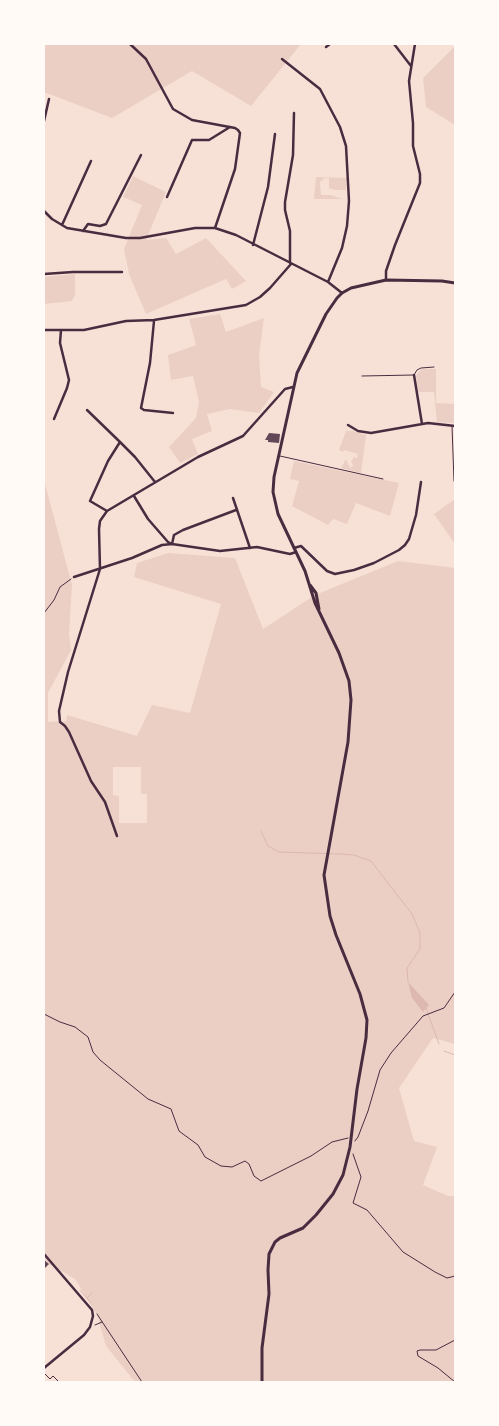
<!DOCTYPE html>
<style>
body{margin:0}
#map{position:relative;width:499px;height:1426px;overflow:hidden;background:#f7e1d7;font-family:"Golos Text",sans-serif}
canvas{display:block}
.frame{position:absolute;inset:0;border:45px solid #fffaf5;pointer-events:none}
</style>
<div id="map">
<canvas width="499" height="1426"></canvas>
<div class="frame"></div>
</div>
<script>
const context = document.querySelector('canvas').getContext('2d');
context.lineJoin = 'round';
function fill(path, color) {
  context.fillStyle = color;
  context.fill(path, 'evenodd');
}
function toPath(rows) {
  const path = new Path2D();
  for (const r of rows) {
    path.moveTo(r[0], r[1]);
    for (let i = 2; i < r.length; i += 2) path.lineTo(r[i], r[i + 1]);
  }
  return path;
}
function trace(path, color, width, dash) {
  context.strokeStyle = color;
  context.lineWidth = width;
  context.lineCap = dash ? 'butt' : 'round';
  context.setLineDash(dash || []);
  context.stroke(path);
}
const green = toPath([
 [44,44,301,44,251,106,192,71,112,118,44,92],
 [455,46,455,125,426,107,423,78],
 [133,176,166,192,146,240,166,238,176,254,206,238,246,281,232,289,226,279,146,314,129,274,124,249,142,205,123,197],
 [316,177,347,178,346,190,335,190,329,188,329,178,325,178,320,182,321,195,330,195,343,199,314,199],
 [75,274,75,295,72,301,44,304,44,277],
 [220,314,226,332,264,318,259,355,261,387,274,392,259,413,230,409,207,414,212,431,192,439,198,454,180,463,169,447,196,418,199,402,193,376,171,380,168,355,196,345,189,319],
 [422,369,436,369,436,403,455,404,455,423,437,422,434,392,418,392,416,377,417,374],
 [346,431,353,431,366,435,361,473,341,468,346,459,350,468,353,466,351,461,354,457,357,458,358,454,344,450,343,452,339,450],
 [294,461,399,483,390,516,356,503,347,524,333,519,328,525,292,506,299,481,290,479],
 [44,480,72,585,69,634,71,650,48,693,48,722,66,721,67,715,137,736,152,705,190,713,221,604,134,577,137,563,168,553,235,558,263,629,315,595,398,561,455,568,455,1044,433,1038,399,1088,414,1141,437,1147,423,1185,448,1196,455,1196,455,1382,135,1382,106,1346,97,1315,75,1279,44,1261],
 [113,767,141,767,141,794,147,794,147,823,119,823,119,796,113,795],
 [455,499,455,544,434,514]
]);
const water = toPath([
 [408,982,429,1005,423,1012,412,998]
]);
const stream = toPath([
 [261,831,268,846,279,852,339,854,354,855,371,861,412,914,420,933,420,949,407,968,408,982],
 [426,1008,439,1044],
 [444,1051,455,1055],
 [80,1290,91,1303],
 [87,1298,92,1293]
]);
const building = toPath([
 [269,433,280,434,279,443,268,442,268,440,265,440],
 [44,1260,49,1264,45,1268,44,1267]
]);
const path = toPath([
 [44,613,54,600,60,587,71,579],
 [44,1014,60,1022,75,1027,88,1037,93,1052,100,1060,148,1099,171,1109,179,1131,198,1145,205,1157,221,1166,232,1167,245,1161,249,1164,254,1176,261,1181,311,1156,332,1142,348,1138],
 [355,1141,358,1137,368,1111,380,1070,391,1053,423,1016,444,1008,455,992],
 [353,1154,361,1177,353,1203,367,1210,403,1252,435,1272,447,1278,455,1276],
 [97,1314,142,1382],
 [95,1325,102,1322],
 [455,1382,438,1368,418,1356,417,1351,420,1350,436,1350,455,1340]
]);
const service = toPath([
 [362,376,414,375,417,370,421,368,434,367],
 [452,426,454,481],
 [280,456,383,479],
 [44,1373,50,1379,53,1376,59,1382]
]);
const minor = toPath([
 [130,44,146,59,173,109,192,120,235,128,238,130,240,133,235,169,215,228],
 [394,44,411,66],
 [326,47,330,44],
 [282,59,320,89,340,127,346,146,349,201,347,226,342,248,328,282],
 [44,121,49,99],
 [167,197,192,140,209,140,230,127],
 [44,211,52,219,67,228,126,238,140,238,195,228,215,228,236,235,328,282,342,293],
 [62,225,91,161],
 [83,231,88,224,100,226,106,224,141,155],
 [253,245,268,187,275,134],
 [290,263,290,231,285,210,285,202,293,155,294,113],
 [44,274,73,272,122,272],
 [386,280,386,271,395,245,420,183,420,174,413,146,413,123,409,81,415,44],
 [154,321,150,363,141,408,144,410,173,413],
 [44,330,84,330,126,321,154,320,246,305,260,297,270,288,291,264],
 [414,375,422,424],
 [87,410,120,442],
 [54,419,67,388,69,380,60,343,61,330],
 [348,425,358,431,371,433,428,423,455,426],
 [134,496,148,519,168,542,172,544,220,551,257,547,290,554,296,552],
 [233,498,250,548],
 [107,511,90,501,108,461,120,442,135,457,155,482],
 [294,548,301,546,327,571,335,574,354,570,374,563,399,550,405,545,409,539,416,515,421,482],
 [74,577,132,558,162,545,172,544,174,535,183,530,236,510],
 [117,836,105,802,91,781,69,732,65,726,60,722,59,711,68,672,100,569,99,529,100,521,107,511,198,457,243,436,285,389,293,387],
 [44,1254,92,1310,93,1316,90,1327,84,1335,44,1368]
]);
const secondary = toPath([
 [310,585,316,593,319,609],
 [262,1382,262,1348,269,1294,268,1270,269,1254,275,1242,280,1238,303,1228,316,1215,333,1194,343,1175,350,1147,357,1089,366,1038,367,1020,360,994,336,935,330,916,324,875,348,742,351,700,349,681,339,653,315,603,305,571,278,514,273,492,274,477,297,373,326,314,337,298,342,293,351,288,386,280,442,281,455,283]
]);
fill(green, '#ebcfc5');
fill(water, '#dcb8b0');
trace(stream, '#dcb8b0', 1);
fill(building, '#644757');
trace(path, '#4a2c40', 1);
trace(service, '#4a2c40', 1);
trace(minor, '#4a2c40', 2.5);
trace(secondary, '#4a2c40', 3);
</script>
